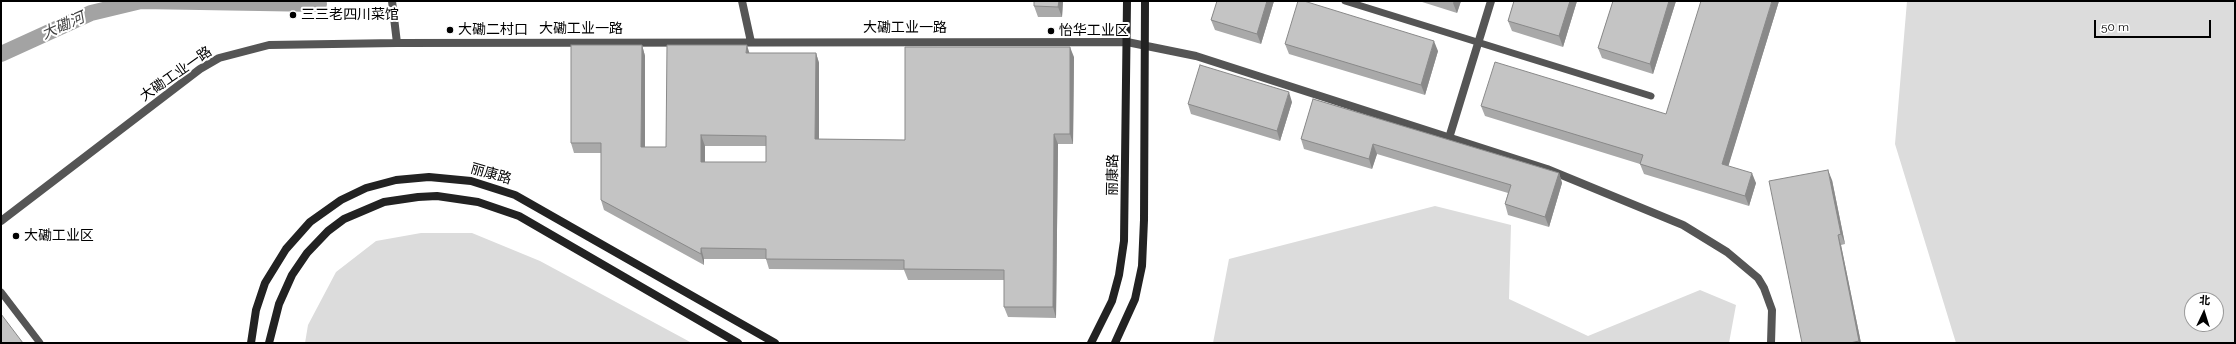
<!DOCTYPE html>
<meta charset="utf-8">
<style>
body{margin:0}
#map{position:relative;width:2236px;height:344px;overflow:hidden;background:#fff;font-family:Raleway,"Noto Sans SC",sans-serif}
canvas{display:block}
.frame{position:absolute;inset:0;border:2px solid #000;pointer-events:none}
.north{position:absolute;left:2184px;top:292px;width:40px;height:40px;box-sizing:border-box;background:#fff;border:1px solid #999;border-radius:50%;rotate:4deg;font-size:11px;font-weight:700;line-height:16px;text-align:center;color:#000}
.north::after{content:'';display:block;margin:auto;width:14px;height:18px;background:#000;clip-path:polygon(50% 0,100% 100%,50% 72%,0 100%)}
.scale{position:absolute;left:2094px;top:20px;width:117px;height:18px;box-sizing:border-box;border:2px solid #000;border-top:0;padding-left:5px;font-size:12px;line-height:14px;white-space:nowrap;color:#000;-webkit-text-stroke:3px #fff;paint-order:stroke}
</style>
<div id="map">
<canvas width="2236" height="344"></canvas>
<div class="frame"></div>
<div class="north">北</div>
<div class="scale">50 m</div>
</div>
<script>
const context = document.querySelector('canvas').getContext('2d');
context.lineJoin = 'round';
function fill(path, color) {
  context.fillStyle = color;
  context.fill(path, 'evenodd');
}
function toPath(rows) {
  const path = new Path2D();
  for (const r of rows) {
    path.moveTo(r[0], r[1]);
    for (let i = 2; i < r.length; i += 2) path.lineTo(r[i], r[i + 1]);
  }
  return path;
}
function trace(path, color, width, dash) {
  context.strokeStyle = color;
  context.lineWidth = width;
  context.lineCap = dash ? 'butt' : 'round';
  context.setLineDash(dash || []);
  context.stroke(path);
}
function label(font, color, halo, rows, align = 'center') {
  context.font = font + ' Raleway,"Noto Sans SC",sans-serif';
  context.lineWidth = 4;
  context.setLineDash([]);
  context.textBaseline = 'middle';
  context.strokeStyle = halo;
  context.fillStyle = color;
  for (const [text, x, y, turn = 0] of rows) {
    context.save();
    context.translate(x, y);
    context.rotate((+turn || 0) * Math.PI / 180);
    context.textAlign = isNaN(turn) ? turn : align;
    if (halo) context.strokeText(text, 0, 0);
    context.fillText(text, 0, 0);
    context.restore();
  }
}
const green = toPath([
 [1907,1,2235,1,2235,343,1956,343,1895,144],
 [2192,300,2216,300,2216,324,2192,324],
 [1435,206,1511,225,1509,299,1588,336,1700,290,1736,305,1729,343,1213,343,1229,259],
 [421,233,472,233,540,261,692,343,305,343,308,325,336,272,376,241]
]);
const canal = toPath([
 [1,54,91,13,141,1,319,4]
]);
const lane = toPath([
 [1345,1,1651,96],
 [1,292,40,343]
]);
const street = toPath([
 [392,1,397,43],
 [742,1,751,42],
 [1449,138,1491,1],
 [1,221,200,69,219,58,269,45,397,43,1127,42,1196,56,1547,169,1683,225,1727,252,1758,278,1764,288,1772,310,1771,343]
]);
const secondary = toPath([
 [251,343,256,310,265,283,286,249,310,222,341,200,366,188,396,180,429,177,471,181,515,195,775,343],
 [269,343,279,304,292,275,307,253,328,231,344,219,384,202,418,197,437,196,478,202,519,216,738,343],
 [1091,343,1112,301,1119,275,1124,241,1127,1],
 [1115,343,1135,299,1142,266,1144,220,1145,1]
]);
const wall = toPath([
 [1063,1,1062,17,1038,17,1034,6],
 [1217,1,1274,1,1261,44,1215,30,1211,20],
 [1419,1,1461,1,1457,13],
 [1514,1,1577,1,1563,47,1512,31,1508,21],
 [1613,1,1676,1,1653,74,1602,58,1598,48],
 [1779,1,1728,166,1756,183,1749,206,1644,174,1640,164,1485,116,1481,106,1666,114],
 [1285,44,1438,51,1425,95,1289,54],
 [642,45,645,56,645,147,666,147,749,53,816,53,819,63,819,139,905,140,1074,57,1073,144,1058,144,1056,318,1008,317,1004,307,1004,280,908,280,904,270,769,269,766,259,704,259,704,265,604,210,601,200,601,153,574,153,571,143],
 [705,146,766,146,766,162,705,162],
 [1313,99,1559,173,1562,183,1549,227,1508,215,1505,204,1508,193,1377,154,1372,169,1304,149,1301,139],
 [1292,102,1280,141,1191,114,1188,104],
 [1832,180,1845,244,1841,245,1861,343,1802,343]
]);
const shadedWall = toPath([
 [1059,1,1063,1,1062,17,1058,7],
 [1267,1,1274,1,1261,44,1257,34],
 [1454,1,1461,1,1457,13,1453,3],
 [1570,1,1577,1,1563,47,1559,36],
 [1669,1,1676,1,1653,74,1650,64],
 [1772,1,1779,1,1726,174,1722,164],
 [1434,41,1438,51,1425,95,1421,85],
 [642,45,645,56,645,157,641,147],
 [747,45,750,55,746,53],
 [1070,47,1074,57,1073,144,1070,134],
 [816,53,819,63,819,149,815,139],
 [1289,92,1292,102,1280,141,1277,131],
 [1054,134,1058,144,1056,318,1053,307],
 [701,135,705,146,705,172,701,162],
 [1373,144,1377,154,1372,169,1369,159],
 [1828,170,1832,180,1845,244,1841,234],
 [1559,173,1562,183,1549,227,1545,217],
 [1752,173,1756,183,1749,206,1745,196],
 [1838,235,1841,245,1861,343,1859,343,1859,341],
 [701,248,704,259,704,265,701,254]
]);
const building = toPath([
 [1034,1,1059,1,1058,7,1034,6,1034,1],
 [1217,1,1267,1,1257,34,1211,20,1217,1],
 [1298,1,1304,1,1434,41,1421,85,1285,44,1298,1],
 [1514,1,1570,1,1559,36,1508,21,1514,1],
 [1613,1,1669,1,1650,64,1598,48,1613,1],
 [1701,1,1772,1,1722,164,1752,173,1745,196,1640,164,1643,155,1481,106,1495,62,1666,114,1701,1],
 [571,45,642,45,641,147,666,147,667,45,747,45,746,53,816,53,815,139,905,140,905,47,1070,47,1070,134,1054,134,1053,307,1004,307,1004,270,904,269,904,260,766,259,766,249,701,248,701,254,601,200,601,143,571,143,571,45],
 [701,135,766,136,766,162,701,162,701,135],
 [1200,65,1289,92,1277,131,1188,104,1200,65],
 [1313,99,1559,173,1545,217,1505,204,1511,185,1373,144,1369,159,1301,139,1313,99],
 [1828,170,1841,234,1838,235,1859,341,1850,343,1802,343,1769,181,1828,170],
 [1,314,23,343,1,343,1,314]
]);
const markers = [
 [293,15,4,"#000"],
 [450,30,4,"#000"],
 [1051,31,4,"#000"],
 [16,236,4,"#000"]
];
const poiNames = [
 ["三三老四川菜馆",301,15],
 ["大磡二村口",458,30],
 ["怡华工业区",1059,31],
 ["大磡工业区",24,236]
];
const streetNames = [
 ["大磡工业一路",905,28],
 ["大磡工业一路",581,29],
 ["大磡工业一路",176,74,-35],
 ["丽康路",491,174,16],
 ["丽康路",1113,175,-89]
];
const waterNames = [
 ["大磡河",63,26,-24]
];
fill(green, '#dcdcdc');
trace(canal, '#a3a3a3', 16);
trace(lane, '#555', 7);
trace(street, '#555', 8);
trace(secondary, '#222', 8);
fill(wall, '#a9a9a9');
fill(shadedWall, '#898989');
fill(building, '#c4c4c4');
trace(building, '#898989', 1);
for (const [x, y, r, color] of markers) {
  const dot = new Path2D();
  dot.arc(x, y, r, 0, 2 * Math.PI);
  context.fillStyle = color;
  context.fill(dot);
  trace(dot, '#fff', 1.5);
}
label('14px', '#000', '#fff', poiNames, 'left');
label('14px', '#000', '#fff', streetNames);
label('italic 15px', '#444', '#fff', waterNames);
</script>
